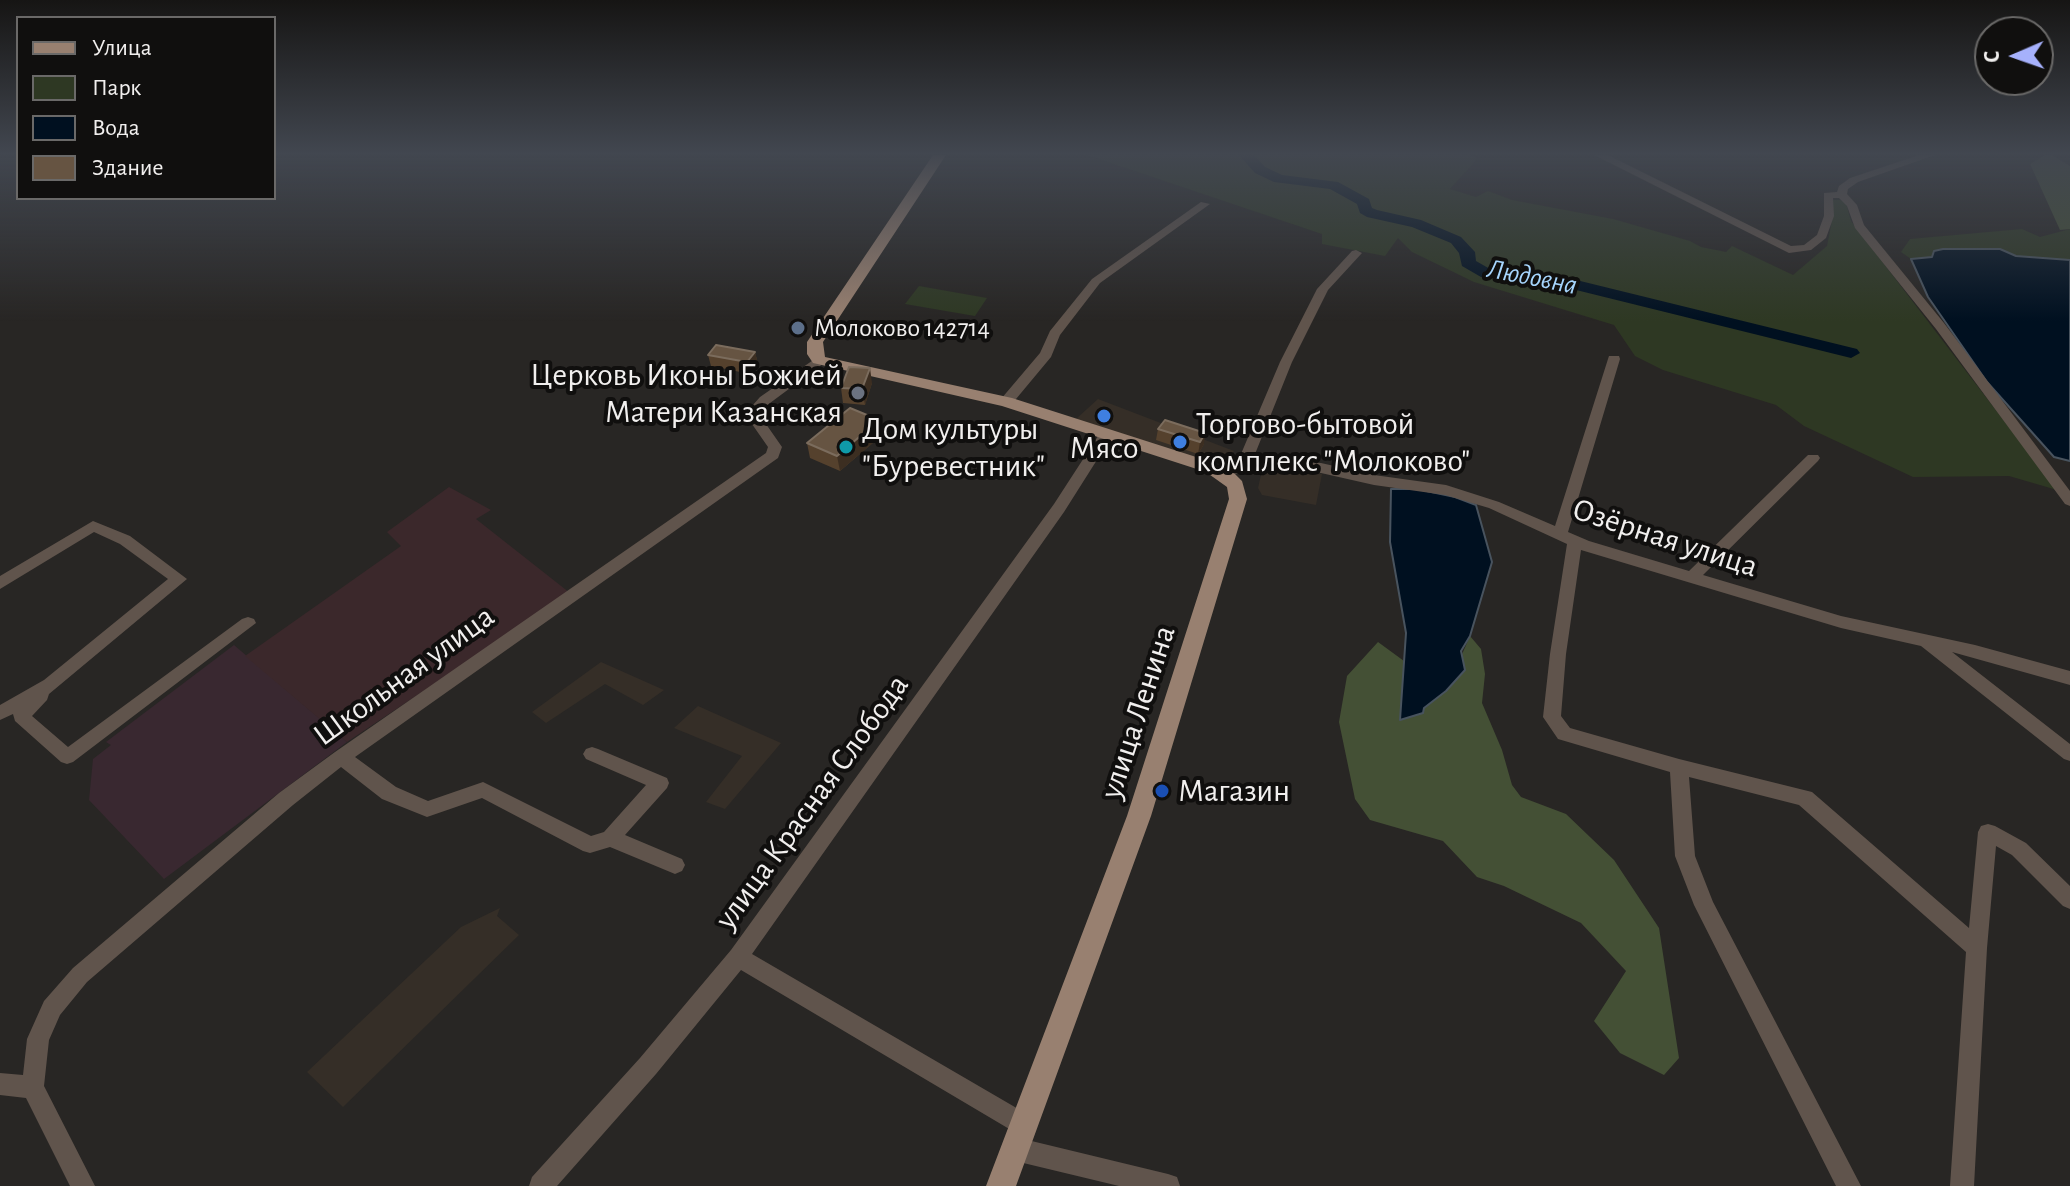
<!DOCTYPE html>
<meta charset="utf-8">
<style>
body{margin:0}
#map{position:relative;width:2070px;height:1186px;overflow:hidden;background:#282624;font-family:"Alegreya Sans",sans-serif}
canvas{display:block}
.legend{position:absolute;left:16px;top:16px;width:260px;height:184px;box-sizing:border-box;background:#100f0e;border:2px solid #6a6968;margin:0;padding:10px 14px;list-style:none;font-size:24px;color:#f1efee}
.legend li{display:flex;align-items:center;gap:16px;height:40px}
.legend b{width:40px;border:2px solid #6a6968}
.north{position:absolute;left:1974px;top:16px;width:80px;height:80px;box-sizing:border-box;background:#100f0e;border:2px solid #6a6968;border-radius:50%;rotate:268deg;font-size:22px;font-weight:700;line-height:32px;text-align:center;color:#f1efee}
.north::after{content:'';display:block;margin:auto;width:28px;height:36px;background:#a6b1fc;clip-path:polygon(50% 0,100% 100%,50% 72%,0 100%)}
</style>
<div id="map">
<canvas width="2070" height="1186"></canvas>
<ul class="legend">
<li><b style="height:10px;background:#988070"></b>Улица</li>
<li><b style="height:22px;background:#2e3823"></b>Парк</li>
<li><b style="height:22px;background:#001020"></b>Вода</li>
<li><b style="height:22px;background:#665442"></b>Здание</li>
</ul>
<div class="north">С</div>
</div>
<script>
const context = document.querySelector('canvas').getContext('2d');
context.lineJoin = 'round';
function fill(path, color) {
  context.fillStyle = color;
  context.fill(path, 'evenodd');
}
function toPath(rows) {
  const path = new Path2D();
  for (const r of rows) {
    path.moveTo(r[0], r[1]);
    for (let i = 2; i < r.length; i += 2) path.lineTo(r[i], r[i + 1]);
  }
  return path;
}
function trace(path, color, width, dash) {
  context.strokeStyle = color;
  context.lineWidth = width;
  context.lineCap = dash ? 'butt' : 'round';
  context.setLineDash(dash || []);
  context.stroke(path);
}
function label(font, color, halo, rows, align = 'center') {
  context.font = font + ' "Alegreya Sans",sans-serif';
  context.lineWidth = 8;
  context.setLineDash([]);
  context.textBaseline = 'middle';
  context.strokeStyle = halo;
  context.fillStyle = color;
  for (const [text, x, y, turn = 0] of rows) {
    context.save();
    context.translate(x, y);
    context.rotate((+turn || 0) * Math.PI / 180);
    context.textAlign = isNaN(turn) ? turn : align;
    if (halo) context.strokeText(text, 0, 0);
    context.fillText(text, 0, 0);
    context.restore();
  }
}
const built = toPath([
 [1098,399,1234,451,1224,467,1076,419],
 [1263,466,1322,474,1316,505,1262,495,1258,488],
 [601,662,664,690,643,705,605,684,546,723,532,712],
 [698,706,781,743,725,809,706,802,742,756,674,728],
 [500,908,497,916,519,935,343,1107,307,1072,461,927]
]);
const education = toPath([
 [234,645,347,742,164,879,89,800,93,759,111,745,106,742]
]);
const medical = toPath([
 [449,487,491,510,476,519,570,593,347,742,245,656,401,546,387,532]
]);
const green = toPath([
 [1087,155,1469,155,1478,158,1450,189,1476,197,1488,191,1512,200,1613,219,1690,241,1701,247,1726,252,1732,246,1793,275,1827,246,1833,215,1830,200,1841,200,1846,203,1851,221,2057,490,2009,476,1913,477,1804,426,1776,405,1663,370,1635,356,1614,325,1474,282,1412,252,1398,238,1385,256,1322,244,1322,234],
 [2022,229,2040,237,2070,229,2070,260,2016,256,2000,249,1911,259,1901,252,1910,239],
 [919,286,987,298,975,316,905,304]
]);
const forest = toPath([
 [2045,155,2052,155,2070,166,2070,229,2060,230,2030,164],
 [1470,636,1481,649,1485,674,1482,703,1502,750,1512,785,1521,797,1566,814,1614,860,1659,928,1679,1058,1664,1075,1620,1053,1594,1021,1626,971,1581,923,1504,886,1477,877,1443,841,1370,820,1355,799,1339,722,1347,676,1378,642,1404,661,1400,719,1424,708,1446,691]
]);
const water = toPath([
 [1943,249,2000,249,2016,256,2070,260,2070,461,2054,457,1987,382,1928,297,1911,259,1932,257,1934,251,1943,249],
 [1391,489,1417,489,1455,497,1476,505,1492,562,1470,636,1461,651,1465,670,1446,691,1424,708,1423,713,1400,720,1406,633,1390,542,1391,489]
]);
const river = toPath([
 [1239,155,1254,155,1265,167,1282,175,1338,182,1369,199,1372,208,1377,210,1421,220,1461,237,1475,252,1476,261,1490,269,1524,270,1564,277,1857,349,1860,353,1851,358,1564,287,1524,280,1481,277,1462,266,1459,253,1451,243,1412,227,1367,217,1360,213,1357,204,1330,189,1274,182,1255,173,1239,155]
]);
const minor = toPath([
 [1594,155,1608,155,1791,246,1804,245,1817,235,1824,216,1824,193,1837,192,1839,186,1850,178,1919,155,1935,155,1858,182,1848,189,1847,194,1857,205,1864,225,1944,323,2070,491,2070,506,2065,504,1936,329,1855,228,1847,206,1839,198,1833,198,1834,216,1826,238,1811,250,1789,253,1594,155],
 [1201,202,1210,204,1100,283,1060,335,1051,357,1011,405,1001,405,1001,399,1040,353,1050,331,1092,279,1201,202],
 [1356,250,1362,253,1328,290,1292,362,1253,459,1321,463,1374,475,1446,485,1499,502,1555,526,1608,359,1609,356,1619,356,1620,359,1568,532,1589,541,1689,571,1808,455,1818,455,1820,458,1818,461,1703,575,1841,616,1975,645,2070,671,2070,685,1952,652,2070,744,2070,761,2064,759,1921,646,1841,628,1581,550,1566,654,1561,716,1570,728,1679,759,1812,792,1969,928,1978,832,1981,826,1988,824,1995,826,2026,843,2070,886,2070,909,2063,906,2012,855,1996,846,1987,948,1974,1186,1950,1186,1966,952,1799,805,1689,777,1695,856,1713,902,1861,1186,1836,1186,1694,905,1675,856,1670,772,1558,739,1543,717,1550,654,1567,544,1489,508,1445,495,1374,485,1321,473,1270,468,1247,468,1230,477,1220,477,1218,474,1220,471,1238,461,1280,362,1317,289,1352,251,1356,250],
 [819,356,825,360,824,363,770,403,759,414,782,447,778,458,355,757,396,787,428,801,483,782,591,836,604,832,646,785,586,759,583,754,586,749,592,747,598,749,667,778,669,783,667,788,625,835,682,859,685,865,682,871,675,874,610,847,590,853,583,851,482,798,427,817,382,799,341,767,293,805,87,982,60,1015,49,1040,44,1086,95,1186,70,1186,26,1098,0,1095,0,1073,23,1075,27,1039,44,1001,73,968,279,793,335,752,766,453,768,447,745,414,760,397,819,356],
 [1107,429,1114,433,1064,512,752,954,1032,1117,1036,1125,1032,1133,1024,1137,1016,1133,741,970,656,1074,557,1186,529,1186,532,1177,640,1058,731,950,1054,504,1102,430,1107,429],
 [93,521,130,536,187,579,49,694,47,700,32,716,68,747,242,619,248,617,254,619,256,623,73,762,67,764,61,762,15,721,13,714,0,720,0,705,44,680,168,579,120,544,94,532,0,589,0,576,93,521],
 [1015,1137,1168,1174,1177,1177,1180,1186,1119,1186,1015,1161,1007,1157,1003,1149,1007,1141,1015,1137]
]);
const major = toPath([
 [933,155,946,155,823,342,825,357,1012,398,1218,464,1231,470,1242,481,1247,499,1151,816,1016,1186,986,1186,1127,816,1229,499,1227,487,1206,472,1002,406,813,363,807,354,807,342,933,155]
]);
const wall = toPath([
 [755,352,758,364,750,374,711,366,708,355],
 [872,383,865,405,843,403,841,388],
 [1165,420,1204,444,1198,454,1156,440,1158,429],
 [881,436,840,471,810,458,807,443]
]);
const shadedWall = toPath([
 [755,352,758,364,750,374,747,362],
 [870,368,872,383,865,405,862,389],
 [879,420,881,436,840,471,837,456],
 [1205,433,1204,444,1198,454,1200,442]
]);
const building = toPath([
 [716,345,755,352,747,362,708,355,716,345],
 [849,367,870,368,862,389,841,388,849,367],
 [850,408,879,420,837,456,807,443,850,408],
 [1165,420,1205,433,1200,442,1158,429,1165,420]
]);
const markers = [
 [798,328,8,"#5c6f8a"],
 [858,393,8,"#6b7280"],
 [1104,416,8,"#3f7fe0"],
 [1180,442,8,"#3f7fe0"],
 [846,447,8,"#0f9aa8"],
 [1162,791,8,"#1a4fb4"]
];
const farPoinames = [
 ["Молоково 142714",814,328]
];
const farWaternames = [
 ["Людовна",1532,277,11]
];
const poiNames = [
 ["Церковь Иконы Божией",842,375,"right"],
 ["Матери Казанская",842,412,"right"],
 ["Торгово-бытовой",1196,424],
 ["комплекс \"Молоково\"",1196,461],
 ["Дом культуры",862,429],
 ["\"Буревестник\"",862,466],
 ["Мясо",1104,448,"center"],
 ["Магазин",1178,791]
];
const streetNames = [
 ["Озёрная улица",1665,538,18],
 ["Школьная улица",404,676,-36],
 ["улица Ленина",1138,712,-72],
 ["улица Красная Слобода",812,802,-54]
];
fill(built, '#352e27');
fill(education, '#392830');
fill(medical, '#3b282b');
fill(green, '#2e3823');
fill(forest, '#445035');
fill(water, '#001020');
trace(water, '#48535e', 2);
fill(river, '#001020');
fill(minor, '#60544c');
fill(major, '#988070');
fill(wall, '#55412d');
fill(shadedWall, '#3c2e21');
fill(building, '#665442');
trace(building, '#7b6c5d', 2);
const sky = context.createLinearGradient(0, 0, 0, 321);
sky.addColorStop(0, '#161514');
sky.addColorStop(0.48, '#424750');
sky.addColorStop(1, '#42475000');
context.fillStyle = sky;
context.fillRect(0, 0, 2070, 321);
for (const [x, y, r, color] of markers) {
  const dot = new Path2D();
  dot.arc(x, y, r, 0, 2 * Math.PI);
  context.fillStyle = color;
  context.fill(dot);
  trace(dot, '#100f0e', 3);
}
label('26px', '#f1efee', '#100f0e', farPoinames, 'left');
label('italic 28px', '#a6d5fd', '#100f0e', farWaternames);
label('32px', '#f1efee', '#100f0e', poiNames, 'left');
label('32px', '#f1efee', '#100f0e', streetNames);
</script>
